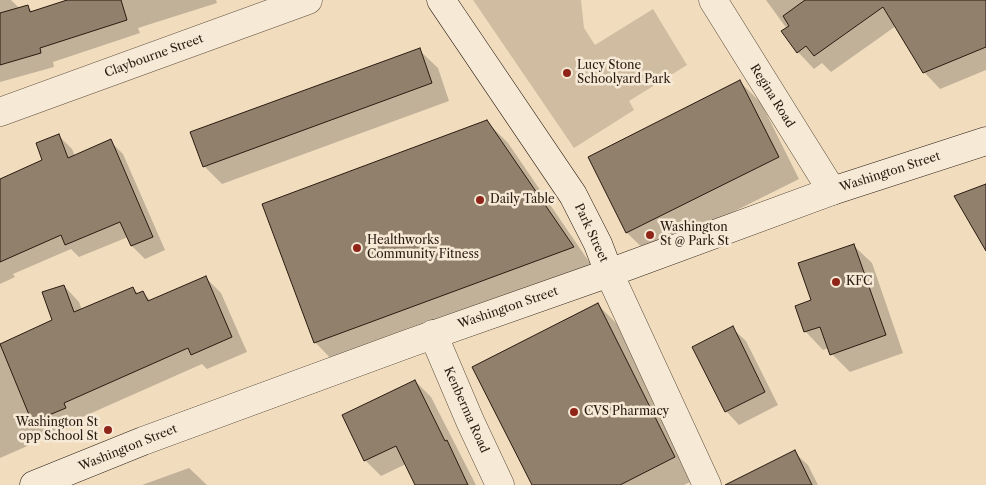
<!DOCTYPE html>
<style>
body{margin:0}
canvas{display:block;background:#f1ddbe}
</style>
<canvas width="986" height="485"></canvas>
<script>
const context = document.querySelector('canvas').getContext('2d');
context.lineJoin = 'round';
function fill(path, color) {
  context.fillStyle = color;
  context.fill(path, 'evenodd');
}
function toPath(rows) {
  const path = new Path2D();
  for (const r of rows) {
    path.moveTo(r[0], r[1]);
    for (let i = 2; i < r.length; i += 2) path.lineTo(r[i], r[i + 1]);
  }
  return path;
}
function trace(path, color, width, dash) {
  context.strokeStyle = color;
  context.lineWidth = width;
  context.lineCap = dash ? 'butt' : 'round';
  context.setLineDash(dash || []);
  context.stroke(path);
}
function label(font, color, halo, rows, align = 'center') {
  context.font = font + ' "Libre Caslon Text",serif';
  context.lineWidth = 5;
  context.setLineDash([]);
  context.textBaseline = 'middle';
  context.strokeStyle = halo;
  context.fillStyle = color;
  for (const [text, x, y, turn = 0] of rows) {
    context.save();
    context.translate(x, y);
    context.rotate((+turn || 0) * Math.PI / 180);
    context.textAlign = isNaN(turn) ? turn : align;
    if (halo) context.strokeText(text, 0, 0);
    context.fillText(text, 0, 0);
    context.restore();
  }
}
const green = toPath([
 [473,0,581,0,584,28,595,45,653,9,687,65,629,101,634,110,574,148]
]);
const shadow = toPath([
 [0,0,11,0,19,8,28,7,33,12,69,0,216,0,217,3,138,28,140,33,53,62,54,67,0,82],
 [766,0,986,0,986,70,940,89,924,72,896,26,831,72,822,63,814,69,798,52,787,29],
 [419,50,438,68,449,101,222,184,204,166],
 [740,82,761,103,799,179,649,254,627,233,589,157],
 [487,122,508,143,594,269,336,364,315,342],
 [59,136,72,149,75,156,110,141,123,154,165,250,145,259,132,246,128,237,79,257,71,249,13,274,15,277,0,284,0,181,44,161],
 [853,245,872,263,903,353,850,372,832,354,829,348,823,350,805,331,812,301],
 [206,278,221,293,247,352,207,369,202,364,78,419,80,423,0,458,0,345,54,321,64,286,79,302,82,310,133,288,139,294,143,293,151,301],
 [598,305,619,326,696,479,684,485,533,485],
 [732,328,746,341,778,405,739,425,726,411],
 [415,381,431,397,476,485,416,485,406,464,381,476,365,460],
 [794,452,808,465,818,485,763,485],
 [189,468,207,485,142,485]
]);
const building = toPath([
 [67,0,121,0,127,20,40,48,41,53,0,65,0,13,28,5,30,12,67,0],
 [805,0,986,0,986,47,923,73,883,7,814,56,806,46,797,53,781,31,789,26,783,16,805,0],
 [420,48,432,83,203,167,190,132,420,48],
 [740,80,779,157,626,233,588,157,740,80],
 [487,120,574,247,314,343,262,204,487,120],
 [59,134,68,158,111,139,153,237,131,246,120,222,65,245,61,235,0,262,0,179,42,160,36,143,59,134],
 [986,184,986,251,954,196,986,184],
 [854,244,886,335,830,355,820,327,804,332,795,306,811,300,798,263,854,244],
 [206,276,232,337,191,355,188,348,64,403,66,408,32,422,0,344,52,320,42,292,64,285,74,312,133,287,136,294,143,291,148,301,206,276],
 [598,303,675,457,620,485,532,485,472,367,598,303],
 [733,326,765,392,725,412,692,347,733,326],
 [415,380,445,441,447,440,468,485,415,485,396,446,364,461,342,415,415,380],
 [795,450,812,485,725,485,795,450]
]);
const street = toPath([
 [713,0,832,191],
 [0,112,308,0],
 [609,273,707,485],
 [433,334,470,421,500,485]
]);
const secondary = toPath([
 [441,0,573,195,598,244,609,273],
 [34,485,143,441,410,343,609,273,832,191,986,141]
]);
const markers = [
 [567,73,5,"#8f2418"],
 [480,200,5,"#8f2418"],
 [650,235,5,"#8f2418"],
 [357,248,5,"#8f2418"],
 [836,282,5,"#8f2418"],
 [574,412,5,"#8f2418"],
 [108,430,5,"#8f2418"]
];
const streetNames = [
 ["Claybourne Street",154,56,-20],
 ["Regina Road",772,96,58],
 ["Washington Street",890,172,-18],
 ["Park Street",591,233,65],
 ["Washington Street",508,308,-19],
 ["Kenberma Road",466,410,66],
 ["Washington Street",128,448,-22]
];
const poiNames = [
 ["Lucy Stone",577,66],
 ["Schoolyard Park",577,80],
 ["Daily Table",490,200],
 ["Washington",660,228],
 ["St @ Park St",660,242],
 ["Healthworks",367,241],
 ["Community Fitness",367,255],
 ["KFC",846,282],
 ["CVS Pharmacy",584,412],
 ["Washington St",98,423,"right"],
 ["opp School St",98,437,"right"]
];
fill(green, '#cfbca1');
fill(shadow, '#0003');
fill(building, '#91806b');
trace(building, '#2a1b11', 1);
trace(street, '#5c4c3c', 29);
trace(secondary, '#2a1b11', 29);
trace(street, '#f6e9d5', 28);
trace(secondary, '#f6e9d5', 28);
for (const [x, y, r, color] of markers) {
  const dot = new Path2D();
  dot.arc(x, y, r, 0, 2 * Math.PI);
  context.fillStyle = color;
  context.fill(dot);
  trace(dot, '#f6e9d5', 2);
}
label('12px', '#2a1b11', '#f6e9d5', streetNames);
label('12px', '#2a1b11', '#f6e9d5', poiNames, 'left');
</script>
